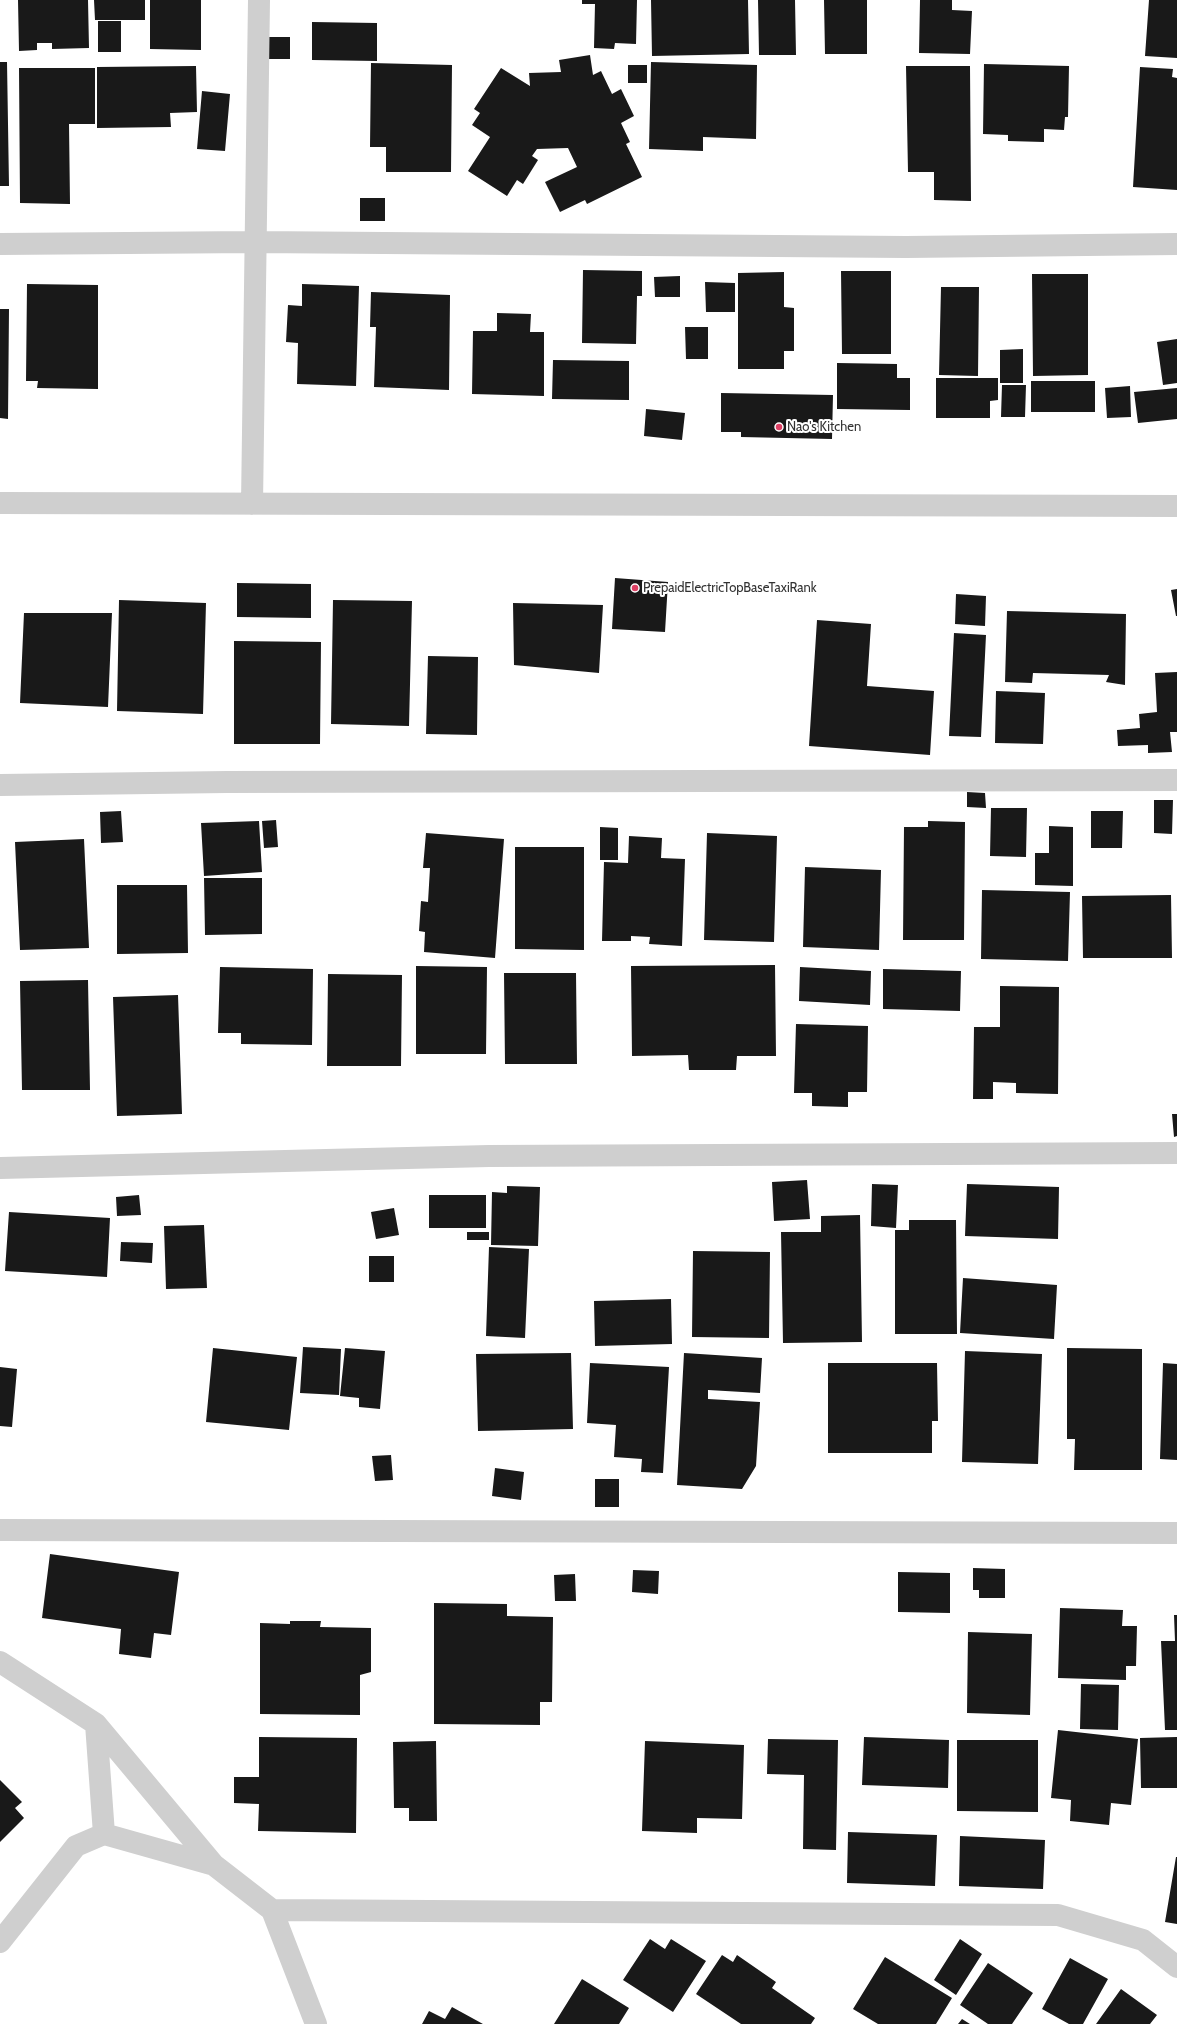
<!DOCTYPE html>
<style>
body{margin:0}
canvas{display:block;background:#fff}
</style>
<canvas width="1177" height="2024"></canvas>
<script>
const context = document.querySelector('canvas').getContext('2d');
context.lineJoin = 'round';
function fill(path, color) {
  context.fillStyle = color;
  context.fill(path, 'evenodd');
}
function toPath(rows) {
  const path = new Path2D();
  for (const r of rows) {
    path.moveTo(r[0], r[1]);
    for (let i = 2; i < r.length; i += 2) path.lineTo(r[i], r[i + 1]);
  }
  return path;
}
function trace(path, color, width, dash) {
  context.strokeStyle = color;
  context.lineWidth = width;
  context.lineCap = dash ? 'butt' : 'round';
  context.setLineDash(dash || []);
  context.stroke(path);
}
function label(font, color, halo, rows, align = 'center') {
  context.font = font + ' Cabin,sans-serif';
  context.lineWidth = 4;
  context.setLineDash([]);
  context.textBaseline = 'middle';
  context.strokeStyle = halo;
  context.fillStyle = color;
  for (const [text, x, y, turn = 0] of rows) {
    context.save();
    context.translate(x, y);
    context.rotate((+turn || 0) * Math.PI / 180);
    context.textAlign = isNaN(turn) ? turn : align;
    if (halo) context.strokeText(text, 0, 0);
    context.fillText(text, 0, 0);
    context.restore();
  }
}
const building = toPath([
 [18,0,88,0,89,48,52,49,52,43,37,43,37,50,19,51],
 [94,0,145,0,145,20,95,20],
 [150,0,201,0,201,50,150,49],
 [582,0,637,0,636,44,615,43,614,49,594,48,595,4,582,4],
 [651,0,748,0,749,54,652,56],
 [758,0,795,0,796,55,759,55],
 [824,0,867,0,867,54,825,54],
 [920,0,952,0,952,10,972,11,970,54,919,53],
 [1149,0,1177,0,1177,58,1145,56],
 [98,21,121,21,121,52,98,52],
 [312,22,377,23,377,61,312,60],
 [269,37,290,37,290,59,269,59],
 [590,55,593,75,601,71,612,94,621,89,634,116,621,123,630,142,626,144,642,177,587,204,585,200,560,212,545,182,577,167,568,148,537,149,532,156,538,160,523,184,517,180,507,196,468,171,490,137,472,125,480,113,474,109,501,68,530,86,529,73,561,72,559,60],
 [0,62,7,62,9,186,0,186],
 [651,62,757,65,756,139,703,137,703,151,649,149],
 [371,63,452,65,451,172,386,172,386,147,370,147],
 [984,64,1069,66,1068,117,1065,117,1064,130,1044,129,1044,142,1008,141,1008,135,983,134],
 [628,65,647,65,647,83,628,83],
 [196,66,197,112,170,113,171,127,97,128,97,67],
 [906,66,970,66,971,201,934,200,934,172,908,172],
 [1140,67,1173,69,1172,77,1177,78,1177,190,1133,187],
 [19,68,95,68,95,124,69,124,70,204,20,203],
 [202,91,230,94,225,151,197,149],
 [360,198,385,198,385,221,360,221],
 [583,270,642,271,642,296,637,296,636,344,582,343],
 [841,271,891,271,891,354,842,354],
 [784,272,784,307,794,308,794,351,784,351,784,369,738,369,738,273],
 [1032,274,1088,274,1088,375,1033,376],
 [680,276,680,297,655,297,654,277],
 [705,282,735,283,735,312,706,312],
 [27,284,98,285,98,389,37,388,38,381,26,381],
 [302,284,359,286,356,386,297,384,298,343,286,342,288,305,302,306],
 [941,287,979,287,978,376,939,375],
 [371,292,450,295,449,390,374,387,376,327,370,327],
 [0,309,9,309,8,419,0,418],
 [497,313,531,314,530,332,544,332,544,396,472,394,473,331,497,331],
 [685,327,708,327,708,359,686,359],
 [1177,339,1177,383,1163,385,1157,342],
 [1023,349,1023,383,1000,383,1000,350],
 [553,360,629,361,629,400,552,399],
 [837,363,897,364,897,378,910,378,910,410,837,409],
 [936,378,998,378,998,400,990,401,990,418,936,418],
 [1031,381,1095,381,1095,412,1031,412],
 [1002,385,1026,385,1025,417,1001,417],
 [1130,386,1131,417,1107,418,1105,388],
 [1177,388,1177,419,1138,423,1134,392],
 [721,393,833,395,832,439,741,437,741,432,721,432],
 [646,409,685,413,682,440,644,436],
 [615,578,668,582,665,632,612,629],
 [237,583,311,584,311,618,237,617],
 [1177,589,1177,616,1176,616,1171,590],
 [956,594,986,596,985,626,955,624],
 [119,600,206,603,203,714,117,711],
 [333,600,412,601,409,726,331,724],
 [513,603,603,605,599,673,514,665],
 [1007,611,1126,614,1125,685,1106,682,1109,675,1033,673,1032,683,1005,682],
 [24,613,112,613,108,707,20,703],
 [817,620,871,624,867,686,934,691,930,755,809,746],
 [954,633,986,635,981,737,949,736],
 [234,641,321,642,320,744,234,744],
 [428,656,478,657,477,735,426,734],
 [1177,672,1177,732,1170,732,1172,752,1148,753,1148,745,1118,746,1117,730,1140,728,1139,714,1157,712,1155,673],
 [996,691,1045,693,1043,744,995,743],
 [967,792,985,793,986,808,967,807],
 [1154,800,1173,800,1172,834,1154,833],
 [991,808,1027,808,1026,857,990,856],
 [121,811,123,842,101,843,100,812],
 [1091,811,1123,811,1122,848,1091,848],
 [276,820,278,847,264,848,262,821],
 [259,821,262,872,204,876,201,823],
 [928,821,965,822,964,940,903,940,904,827,928,827],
 [1049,826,1073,827,1073,886,1035,885,1035,853,1049,853],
 [600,827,618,828,618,860,600,860],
 [426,833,504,839,495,958,424,952,425,932,419,931,421,901,428,902,430,868,423,868],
 [707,833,777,836,774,942,704,940],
 [629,836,662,838,661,858,685,859,682,946,649,944,650,937,631,936,631,941,602,941,604,862,628,863],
 [84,839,89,948,20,950,15,842],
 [515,847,584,847,584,950,515,949],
 [805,867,881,870,879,950,803,947],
 [204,878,262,878,262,934,205,935],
 [117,885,187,885,188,953,117,954],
 [982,890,1070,892,1068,961,981,959],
 [1171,895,1172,958,1083,958,1082,896],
 [775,965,776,1056,737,1056,736,1070,689,1070,688,1055,632,1056,631,966],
 [416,966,487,967,486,1054,416,1054],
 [220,967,313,969,312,1045,241,1044,241,1033,218,1033],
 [800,967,871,971,870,1005,799,1001],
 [883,969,961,971,960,1011,883,1009],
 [504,973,576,973,577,1064,505,1064],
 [328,974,402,975,401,1066,327,1066],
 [88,980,90,1090,22,1090,20,981],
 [1000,986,1059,987,1058,1094,1016,1093,1016,1083,993,1082,993,1099,973,1099,974,1027,1000,1027],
 [178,995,182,1114,117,1116,113,997],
 [796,1024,868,1026,867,1092,848,1092,848,1107,812,1106,812,1093,794,1093],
 [1172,1114,1177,1114,1177,1136,1174,1137],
 [807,1180,810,1219,774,1221,772,1182],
 [872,1184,898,1185,896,1228,871,1226],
 [967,1184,1059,1187,1058,1239,965,1236],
 [507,1186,540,1187,538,1246,491,1245,492,1192,507,1193],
 [139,1195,141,1215,117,1216,116,1197],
 [429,1195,486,1195,486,1228,429,1228],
 [394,1208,399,1235,376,1239,371,1212],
 [9,1212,110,1218,107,1277,5,1271],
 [860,1215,862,1342,783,1343,781,1232,821,1232,821,1216],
 [909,1220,956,1220,957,1334,895,1334,895,1230,909,1230],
 [204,1225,207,1288,166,1289,164,1226],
 [467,1232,489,1232,489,1240,467,1240],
 [121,1242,153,1243,152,1263,120,1261],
 [489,1247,529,1249,525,1338,486,1336],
 [693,1251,770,1252,769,1338,692,1337],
 [369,1256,394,1256,394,1282,369,1282],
 [963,1278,1057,1285,1054,1339,960,1333],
 [671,1299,672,1344,595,1346,594,1301],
 [303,1347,341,1349,339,1395,300,1393],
 [213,1348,297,1357,289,1430,206,1422],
 [345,1348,385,1351,380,1409,359,1407,359,1398,340,1396],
 [1067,1348,1142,1349,1142,1470,1074,1470,1075,1439,1067,1439],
 [965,1351,1042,1354,1038,1464,962,1462],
 [571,1353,573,1429,478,1431,476,1354],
 [684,1353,762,1358,760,1393,708,1390,708,1399,760,1402,756,1466,742,1489,677,1485],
 [590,1363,669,1367,663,1473,641,1472,642,1459,614,1457,616,1425,587,1423],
 [828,1363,937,1363,938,1421,932,1421,932,1453,828,1453],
 [1163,1363,1177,1364,1177,1460,1160,1459],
 [0,1367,17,1369,12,1427,0,1426],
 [391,1455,393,1480,375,1481,372,1456],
 [495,1468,524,1472,521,1500,492,1496],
 [595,1479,619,1479,619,1507,595,1507],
 [50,1554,179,1572,171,1635,154,1633,151,1658,119,1654,121,1629,42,1618],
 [973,1568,1005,1569,1005,1598,979,1598,979,1590,973,1590],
 [633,1570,659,1571,658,1594,632,1592],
 [898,1572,950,1573,950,1613,898,1612],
 [575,1574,576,1601,555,1601,554,1575],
 [434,1603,507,1604,507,1616,553,1617,552,1702,540,1702,540,1725,434,1724],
 [1060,1608,1123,1610,1122,1626,1137,1626,1136,1666,1126,1666,1126,1680,1058,1678],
 [1174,1615,1177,1615,1177,1730,1165,1730,1161,1641,1175,1641],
 [290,1621,321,1621,320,1627,371,1628,371,1672,360,1675,360,1715,260,1714,260,1623,290,1624],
 [968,1632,1032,1634,1030,1715,967,1713],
 [1081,1684,1119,1685,1118,1730,1080,1729],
 [1058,1730,1138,1739,1131,1805,1111,1803,1109,1825,1070,1821,1071,1800,1051,1798],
 [259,1737,357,1738,356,1833,258,1831,259,1804,234,1803,234,1777,259,1777],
 [864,1737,949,1740,948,1788,862,1785],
 [1177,1737,1177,1788,1141,1788,1140,1738],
 [768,1739,838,1740,836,1850,803,1849,804,1775,767,1774],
 [957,1740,1038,1740,1038,1812,957,1811],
 [436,1741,437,1821,409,1821,409,1808,394,1808,393,1742],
 [645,1741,744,1745,742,1819,697,1818,697,1833,642,1831],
 [0,1780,22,1802,15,1808,24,1818,0,1842],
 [848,1832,937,1835,935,1886,847,1883],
 [960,1836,1045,1840,1043,1889,959,1886],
 [1176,1857,1177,1857,1177,1924,1165,1922],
 [650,1939,665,1949,671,1939,706,1961,673,2012,623,1980],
 [960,1939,982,1954,956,1995,934,1980],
 [722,1955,733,1962,737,1955,776,1982,772,1988,815,2018,811,2024,741,2024,696,1994],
 [885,1957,952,1998,936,2024,878,2024,853,2009],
 [1070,1958,1108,1979,1083,2024,1069,2024,1042,2009],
 [988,1963,1033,1993,1012,2024,988,2024,960,2005],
 [582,1979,629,2008,619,2024,554,2024],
 [1121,1989,1157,2015,1150,2024,1096,2024],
 [452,2007,483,2024,422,2024,429,2011,445,2019],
 [962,2019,970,2024,958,2024]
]);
const minor = toPath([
 [0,244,254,242,906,247,1177,244],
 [0,503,1177,506],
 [252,504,259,0],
 [0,785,227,782,1177,780],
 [0,1168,489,1156,1177,1153],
 [0,1530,1177,1533],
 [0,1662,96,1724,214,1865,272,1910,316,2024],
 [96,1724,104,1834],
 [272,1910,1058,1915,1143,1940,1177,1967],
 [0,1942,76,1846,104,1834,214,1865]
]);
const markers = [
 [779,427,4,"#dd4064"],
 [635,588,4,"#dd4064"]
];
const poiNames = [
 ["Nao's Kitchen",787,427],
 ["PrepaidElectricTopBaseTaxiRank",643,588]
];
fill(building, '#191919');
trace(minor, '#cfcfcf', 22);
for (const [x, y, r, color] of markers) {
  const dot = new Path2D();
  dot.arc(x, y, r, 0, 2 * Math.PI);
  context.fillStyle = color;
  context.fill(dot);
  trace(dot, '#fff', 1.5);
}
label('13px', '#323232', '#fff', poiNames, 'left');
</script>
